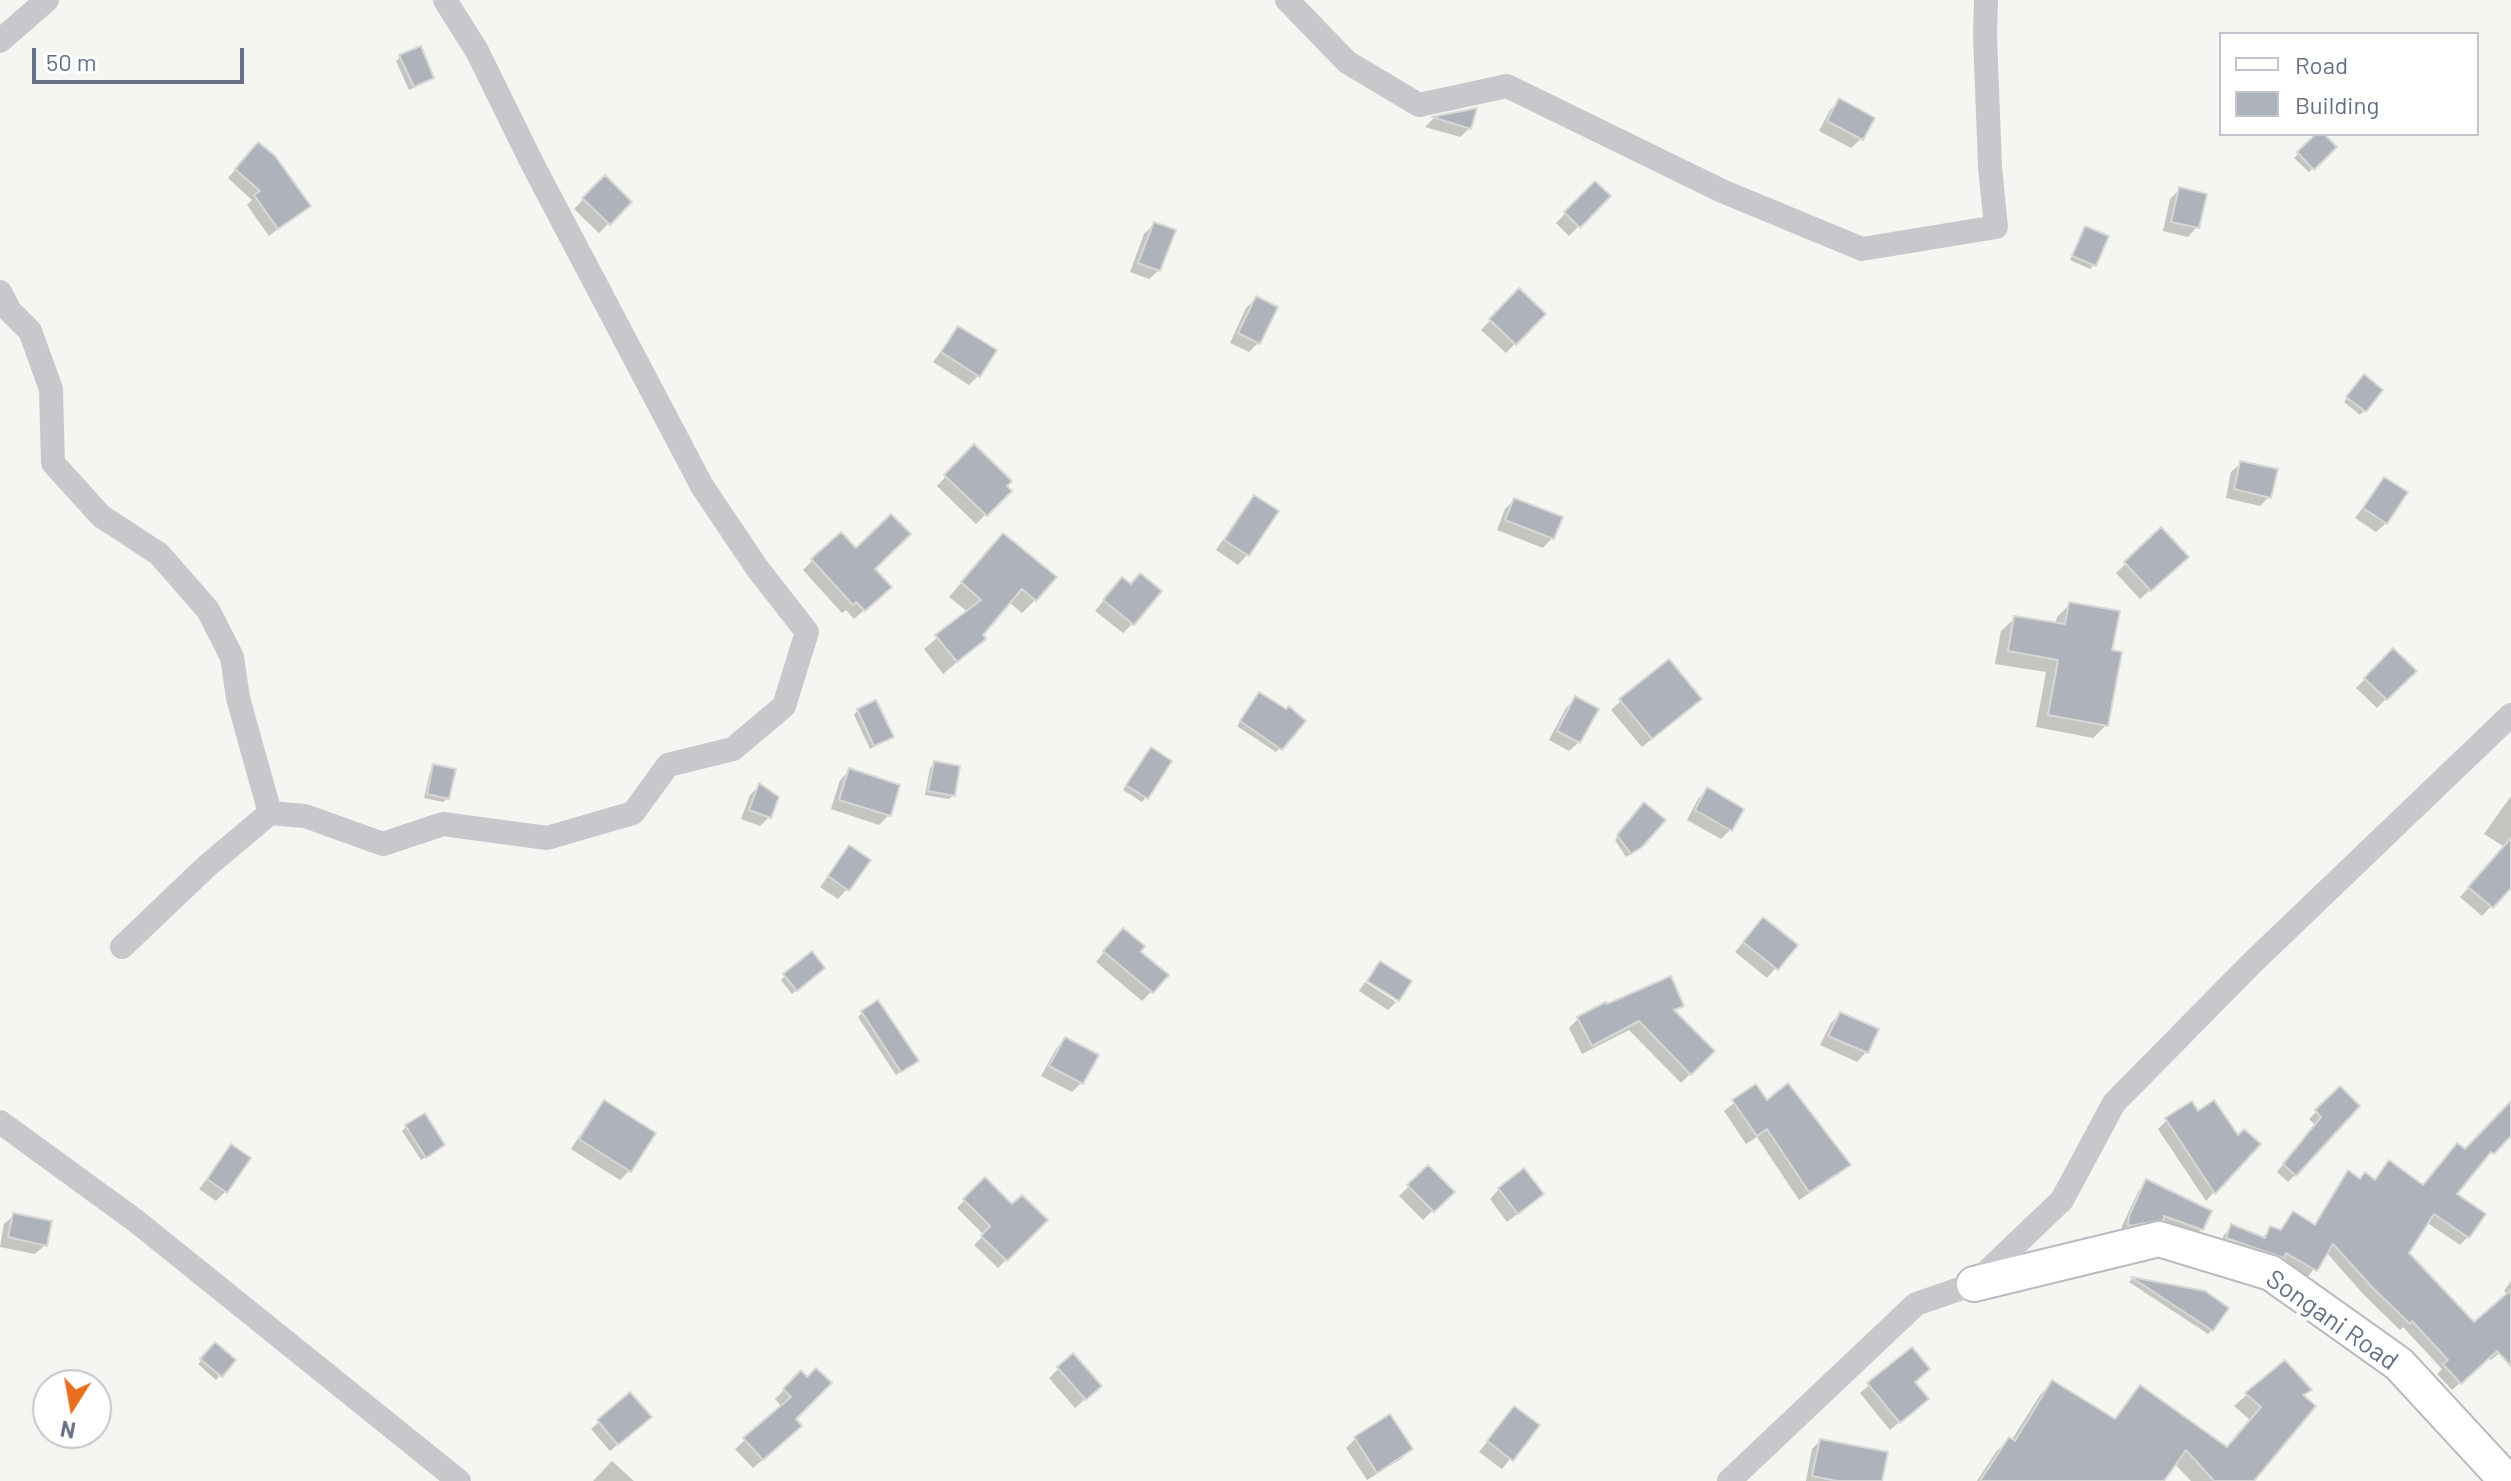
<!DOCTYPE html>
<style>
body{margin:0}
#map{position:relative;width:2511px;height:1481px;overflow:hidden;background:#f5f6f2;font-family:Barlow,sans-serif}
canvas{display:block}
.legend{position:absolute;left:2219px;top:32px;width:260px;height:104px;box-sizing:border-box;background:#fff;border:2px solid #c1c6ce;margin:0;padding:10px 14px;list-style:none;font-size:24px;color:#647184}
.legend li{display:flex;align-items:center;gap:16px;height:40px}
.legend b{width:40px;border:2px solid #c1c6ce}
.north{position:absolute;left:32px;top:1369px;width:80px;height:80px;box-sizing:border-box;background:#fff;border:2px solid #c1c6ce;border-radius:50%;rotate:191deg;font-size:22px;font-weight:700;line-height:32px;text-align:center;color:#647184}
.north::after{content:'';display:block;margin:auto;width:28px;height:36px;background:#e86f20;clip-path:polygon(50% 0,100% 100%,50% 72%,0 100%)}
.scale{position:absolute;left:32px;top:48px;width:212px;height:36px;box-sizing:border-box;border:4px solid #647184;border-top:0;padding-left:10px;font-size:24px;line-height:28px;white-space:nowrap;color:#647184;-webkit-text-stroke:6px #fff;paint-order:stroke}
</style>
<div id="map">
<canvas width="2511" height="1481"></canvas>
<ul class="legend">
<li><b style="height:10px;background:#fff"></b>Road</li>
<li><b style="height:22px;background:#aeb3bb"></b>Building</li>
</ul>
<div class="north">N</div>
<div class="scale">50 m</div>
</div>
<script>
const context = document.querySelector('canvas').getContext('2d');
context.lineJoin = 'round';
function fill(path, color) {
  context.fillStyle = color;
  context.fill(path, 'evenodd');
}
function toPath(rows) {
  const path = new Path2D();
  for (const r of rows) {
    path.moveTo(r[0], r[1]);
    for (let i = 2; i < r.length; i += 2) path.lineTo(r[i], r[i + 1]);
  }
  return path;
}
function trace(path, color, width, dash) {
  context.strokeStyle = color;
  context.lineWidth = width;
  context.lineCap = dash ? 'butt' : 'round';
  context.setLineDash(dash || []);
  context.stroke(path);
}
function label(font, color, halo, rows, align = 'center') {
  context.font = font + ' Barlow,sans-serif';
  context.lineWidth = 8;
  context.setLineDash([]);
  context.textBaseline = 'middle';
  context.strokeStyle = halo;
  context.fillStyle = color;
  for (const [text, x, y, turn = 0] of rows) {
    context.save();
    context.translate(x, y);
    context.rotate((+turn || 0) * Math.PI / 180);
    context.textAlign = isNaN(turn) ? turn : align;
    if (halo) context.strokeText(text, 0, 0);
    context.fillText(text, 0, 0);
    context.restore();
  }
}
const shadow = toPath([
 [401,57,432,78,409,90,396,61],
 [1840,101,1872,118,1861,139,1851,148,1819,131,1830,110],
 [1475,110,1470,128,1460,137,1425,127,1433,119],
 [2318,134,2334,147,2309,172,2294,158],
 [250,153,308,206,269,236,247,205,252,200,228,178],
 [605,177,630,202,599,233,574,209],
 [1595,184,1608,196,1569,236,1556,223],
 [2180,189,2197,227,2188,237,2163,231,2170,199],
 [1154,224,1159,270,1149,279,1130,272,1144,234],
 [2085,228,2094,265,2090,269,2070,260],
 [1519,291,1543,314,1506,353,1481,330],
 [1256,299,1259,342,1249,352,1230,343,1246,308],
 [958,328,978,376,969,385,933,362],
 [2360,381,2364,411,2360,415,2344,402],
 [974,447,1009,491,976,524,937,486],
 [2241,463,2269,497,2260,506,2226,498,2231,472],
 [2384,479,2386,523,2376,532,2355,518],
 [1254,497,1276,512,1247,555,1238,565,1216,550,1245,507],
 [1514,500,1552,538,1543,548,1497,530,1505,509],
 [2161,530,2177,566,2140,599,2116,573],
 [990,549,1035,600,1022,613,1009,602,980,635,984,639,943,674,924,649,968,612,949,597],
 [813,560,873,569,879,597,854,619,846,610,842,613,803,570],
 [1113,589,1132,624,1123,633,1095,611],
 [2070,604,2110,651,2106,725,2093,738,2036,727,2046,672,1995,664,2001,631,2015,618,2055,625,2057,617],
 [2393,651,2414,671,2377,708,2356,688],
 [1576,698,1579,742,1569,751,1549,740,1566,708],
 [1255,699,1303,721,1276,752,1237,726],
 [1621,701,1690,708,1642,747,1611,710],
 [858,710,892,737,870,749,854,715],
 [1147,754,1146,797,1142,802,1123,790],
 [934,764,953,795,949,799,925,795,930,768],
 [434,767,448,798,443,802,424,798,430,771],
 [850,770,889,815,879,825,831,809,840,780],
 [759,786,769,817,760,826,741,819,750,795],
 [1707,790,1730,830,1721,839,1687,820,1698,799],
 [2511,796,2511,851,2484,834],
 [1640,809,1636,851,1626,857,1615,840],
 [849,847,847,889,838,899,820,887],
 [2490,864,2511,865,2511,885,2482,916,2460,897],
 [1754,929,1795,945,1767,978,1735,952],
 [1114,940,1138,952,1152,991,1142,1001,1096,962],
 [819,972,792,994,781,980,785,976],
 [1365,982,1396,1002,1388,1010,1359,991],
 [1681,1005,1674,1013,1713,1051,1681,1083,1629,1030,1582,1054,1569,1028,1578,1019],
 [862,1013,912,1064,896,1075,858,1017],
 [1840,1014,1866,1052,1857,1062,1820,1045,1831,1023],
 [1065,1039,1081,1083,1072,1092,1041,1076,1056,1049],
 [1755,1087,1766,1102,1848,1165,1839,1174,1799,1200,1757,1137,1746,1144,1724,1111],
 [2340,1089,2295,1175,2288,1182,2277,1172,2315,1125,2309,1119],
 [604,1102,629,1171,620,1180,571,1149,595,1112],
 [2198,1114,2238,1138,2214,1192,2206,1201,2158,1129,2167,1120],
 [2511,1114,2511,1133,2484,1160,2483,1159,2454,1194,2468,1237,2460,1245,2426,1222,2406,1254,2474,1325,2509,1295,2504,1291,2511,1281,2511,1343,2491,1360,2488,1357,2452,1390,2437,1374,2442,1369,2403,1327,2400,1330,2364,1295,2326,1252,2307,1278,2278,1260,2219,1246,2224,1235,2232,1227,2262,1238,2271,1228,2279,1231,2293,1214,2313,1227,2341,1180,2349,1172,2359,1181,2373,1181,2389,1163,2423,1186],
 [406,1127,439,1149,421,1160,402,1131],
 [231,1147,226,1191,216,1201,199,1189],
 [1428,1168,1452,1192,1423,1220,1399,1196],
 [985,1180,1012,1207,1045,1220,998,1268,974,1245,984,1235,957,1208],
 [2147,1182,2209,1212,2201,1229,2193,1237,2121,1233,2122,1226,2139,1190],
 [1499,1189,1532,1203,1507,1222,1490,1199],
 [14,1215,45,1245,35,1254,0,1247,4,1224],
 [2132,1279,2205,1293,2212,1330,2208,1334,2129,1282],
 [215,1345,234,1360,216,1380,198,1364],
 [1912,1350,1913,1382,1918,1407,1890,1430,1860,1393],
 [1072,1356,1090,1395,1075,1408,1049,1378],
 [2285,1362,2309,1390,2302,1397,2252,1481,2191,1481,2174,1463,2161,1481,2067,1481,2140,1388,2226,1449,2250,1420,2234,1406],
 [801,1373,790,1436,753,1468,735,1449,782,1407,775,1399],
 [2052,1383,2035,1481,1977,1481,1996,1452,2009,1439,2011,1441,2040,1395],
 [630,1395,642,1424,610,1451,591,1429],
 [1514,1408,1537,1425,1502,1469,1479,1452],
 [1389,1417,1410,1449,1401,1459,1367,1480,1346,1448,1355,1439],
 [1820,1441,1880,1481,1806,1481,1812,1449],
 [612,1461,634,1481,593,1481]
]);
const building = toPath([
 [421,46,434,78,414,87,399,55,421,46],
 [1839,98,1875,118,1863,140,1827,121,1839,98],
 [1477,108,1471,129,1432,117,1477,108],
 [2316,134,2324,134,2337,147,2314,170,2297,152,2316,134],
 [258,142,275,156,311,206,278,229,254,195,260,191,235,169,258,142],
 [605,175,632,202,610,225,582,198,605,175],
 [1595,181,1611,196,1580,228,1564,212,1595,181],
 [2179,187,2207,194,2199,228,2171,222,2179,187],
 [1154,222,1176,230,1160,271,1138,263,1154,222],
 [2085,226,2109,236,2096,266,2072,256,2085,226],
 [1519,288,1546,314,1516,345,1489,319,1519,288],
 [1256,296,1278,307,1260,344,1238,333,1256,296],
 [958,326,997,350,980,377,941,352,958,326],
 [2364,374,2383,390,2366,412,2346,397,2364,374],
 [974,444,1012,481,1007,486,1012,491,987,516,944,475,974,444],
 [2240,461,2278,469,2271,498,2234,489,2240,461],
 [2384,477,2408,492,2387,524,2363,508,2384,477],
 [1254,495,1279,511,1249,556,1224,540,1254,495],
 [1514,498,1563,517,1554,539,1505,520,1514,498],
 [891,514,911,534,875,569,892,587,865,611,856,602,853,605,811,559,841,532,856,548,891,514],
 [2161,527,2189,557,2151,591,2124,562,2161,527],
 [1003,533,1057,577,1036,601,1022,589,983,635,986,639,957,662,935,635,981,600,961,582,1003,533],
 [1140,573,1162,591,1134,625,1103,600,1122,577,1131,584,1140,573],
 [2069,602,2120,611,2112,650,2122,652,2108,726,2048,715,2058,660,2008,651,2014,616,2065,624,2069,602],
 [2393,648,2417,671,2387,700,2364,678,2393,648],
 [1669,659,1702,699,1652,739,1619,699,1669,659],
 [1259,692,1286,709,1289,706,1306,721,1282,750,1240,721,1259,692],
 [1575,696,1599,709,1580,743,1557,731,1575,696],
 [876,700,894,737,874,746,857,709,876,700],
 [1151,747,1172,761,1148,799,1126,785,1151,747],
 [934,761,960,766,955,796,928,791,934,761],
 [433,764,456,769,449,799,427,794,433,764],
 [849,768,900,785,891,816,839,800,849,768],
 [759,783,779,797,771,818,749,810,759,783],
 [1707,787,1744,809,1732,831,1695,810,1707,787],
 [1644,802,1666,820,1642,847,1631,854,1617,835,1644,802],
 [2511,838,2511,888,2493,908,2468,887,2511,838],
 [849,845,871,860,849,891,828,876,849,845],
 [1763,917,1798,945,1778,970,1743,942,1763,917],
 [1123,928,1145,946,1141,952,1169,975,1153,993,1103,951,1123,928],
 [812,951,825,968,797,991,783,974,812,951],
 [1380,961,1412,981,1399,1001,1367,981,1380,961],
 [1671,976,1684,1006,1674,1010,1715,1051,1691,1075,1639,1021,1592,1046,1577,1017,1606,1002,1607,1004,1671,976],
 [878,1000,919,1061,901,1072,861,1011,878,1000],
 [1840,1012,1879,1029,1868,1053,1828,1036,1840,1012],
 [1065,1037,1099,1055,1083,1084,1049,1066,1065,1037],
 [1788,1083,1851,1165,1809,1192,1767,1129,1757,1136,1732,1100,1756,1084,1767,1100,1788,1083],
 [2340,1086,2360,1106,2296,1176,2283,1164,2321,1117,2315,1110,2340,1086],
 [604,1100,656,1133,631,1172,579,1139,604,1100],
 [2214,1100,2238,1135,2244,1129,2261,1144,2215,1194,2165,1118,2192,1101,2198,1111,2214,1100],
 [2511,1101,2511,1136,2494,1154,2491,1152,2457,1194,2486,1214,2469,1238,2434,1214,2409,1253,2474,1322,2511,1290,2511,1366,2497,1351,2461,1384,2443,1364,2448,1360,2412,1321,2410,1324,2372,1287,2333,1244,2317,1271,2286,1253,2284,1258,2226,1238,2231,1224,2265,1238,2270,1226,2281,1230,2293,1211,2315,1225,2348,1170,2360,1179,2365,1172,2375,1180,2389,1160,2423,1185,2457,1143,2465,1149,2511,1101],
 [425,1113,445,1145,426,1158,405,1125,425,1113],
 [231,1144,251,1158,227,1193,207,1179,231,1144],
 [1428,1165,1455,1192,1434,1212,1407,1185,1428,1165],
 [1524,1168,1544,1194,1518,1214,1498,1188,1524,1168],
 [985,1177,1012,1204,1022,1195,1048,1220,1007,1261,981,1236,990,1226,963,1199,985,1177],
 [2146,1179,2212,1211,2203,1230,2164,1216,2164,1220,2128,1226,2129,1216,2146,1179],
 [13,1213,52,1221,47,1246,8,1237,13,1213],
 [2131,1277,2205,1291,2229,1308,2213,1331,2131,1277],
 [215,1342,236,1360,222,1377,200,1359,215,1342],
 [1912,1347,1930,1369,1915,1382,1929,1399,1900,1423,1867,1383,1912,1347],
 [1073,1353,1102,1386,1086,1400,1057,1367,1073,1353],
 [2285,1360,2312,1390,2303,1395,2316,1406,2254,1481,2214,1481,2186,1450,2164,1481,1980,1481,2009,1437,2015,1441,2052,1380,2115,1419,2140,1385,2227,1447,2261,1407,2245,1393,2285,1360],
 [816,1368,832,1383,796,1419,802,1426,763,1460,743,1438,791,1397,783,1389,801,1370,807,1377,816,1368],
 [630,1392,652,1417,618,1445,597,1420,630,1392],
 [1514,1406,1540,1425,1513,1461,1487,1441,1514,1406],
 [1390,1414,1413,1449,1377,1473,1354,1437,1390,1414],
 [1820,1439,1888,1452,1882,1481,1837,1481,1812,1476,1820,1439]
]);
const street = toPath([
 [1287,0,1347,62,1419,105,1507,86,1722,191,1862,249,1996,227,1990,167,1985,36,1986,0],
 [0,41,47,0],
 [0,292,10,311,30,331,51,389,53,463,101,516,159,554,208,610,232,657,238,698,270,813],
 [122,947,207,866,270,813,305,816,383,844,443,824,547,838,633,813,668,765,733,749,784,706,807,632,757,568,702,486,532,163,477,51,445,0],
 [0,1122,136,1221,459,1481],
 [1729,1481,1916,1304,1974,1284,2062,1200,2114,1103,2252,963,2511,715]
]);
const secondary = toPath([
 [1974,1284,2159,1239,2271,1273,2399,1364,2507,1481]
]);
const streetNames = [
 ["Songani Road",2332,1320,35]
];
fill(shadow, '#0003');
fill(building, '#aeb3bb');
trace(building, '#d7d7d5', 2);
trace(secondary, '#b8bbc0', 38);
trace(street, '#c6c8cc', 24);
trace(secondary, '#fff', 34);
label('26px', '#647184', '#fff', streetNames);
</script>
